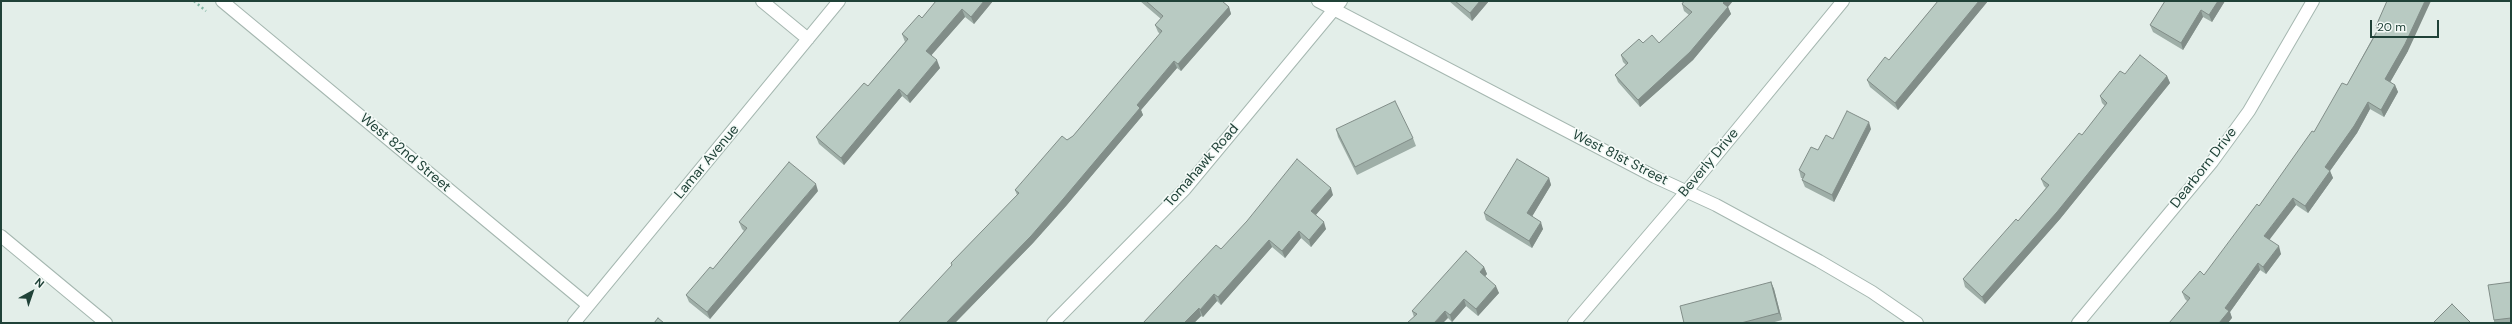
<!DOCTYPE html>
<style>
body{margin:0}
#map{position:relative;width:2512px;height:324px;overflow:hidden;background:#e3eee9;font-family:"DM Sans",sans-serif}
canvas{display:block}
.frame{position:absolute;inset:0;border:2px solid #204238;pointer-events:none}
.north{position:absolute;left:12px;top:272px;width:40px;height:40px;-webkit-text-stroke:3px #f4faf7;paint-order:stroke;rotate:40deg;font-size:11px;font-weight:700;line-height:16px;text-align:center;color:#204238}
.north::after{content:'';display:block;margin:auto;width:14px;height:18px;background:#204238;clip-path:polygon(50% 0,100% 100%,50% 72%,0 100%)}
.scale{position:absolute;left:2370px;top:20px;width:69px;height:18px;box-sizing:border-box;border:2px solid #204238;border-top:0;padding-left:5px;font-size:12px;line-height:14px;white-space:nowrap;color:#204238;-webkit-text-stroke:3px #f4faf7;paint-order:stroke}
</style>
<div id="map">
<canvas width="2512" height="324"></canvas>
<div class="frame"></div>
<div class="north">N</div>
<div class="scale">20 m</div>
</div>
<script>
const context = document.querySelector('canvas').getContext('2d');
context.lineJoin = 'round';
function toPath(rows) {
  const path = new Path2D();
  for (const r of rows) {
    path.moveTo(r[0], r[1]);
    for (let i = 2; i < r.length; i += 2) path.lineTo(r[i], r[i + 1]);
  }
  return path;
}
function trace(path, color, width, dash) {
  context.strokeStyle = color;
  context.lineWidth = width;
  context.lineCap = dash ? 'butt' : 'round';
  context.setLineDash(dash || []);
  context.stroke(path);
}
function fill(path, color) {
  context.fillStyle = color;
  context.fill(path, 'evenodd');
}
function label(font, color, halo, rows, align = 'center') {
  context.font = font + ' "DM Sans",sans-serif';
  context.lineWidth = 3.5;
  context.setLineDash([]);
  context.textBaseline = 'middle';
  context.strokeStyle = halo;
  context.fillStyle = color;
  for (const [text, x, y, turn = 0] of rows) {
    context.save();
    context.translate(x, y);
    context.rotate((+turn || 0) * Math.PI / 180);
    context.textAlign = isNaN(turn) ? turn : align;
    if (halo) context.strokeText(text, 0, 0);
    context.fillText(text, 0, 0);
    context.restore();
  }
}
const path = toPath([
 [194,1,206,11]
]);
const minor = toPath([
 [222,1,588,305],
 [762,1,808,39],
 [1318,1,1655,177,1716,205,1819,261,1872,292,1917,323],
 [1,236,106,323],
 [574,323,839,1],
 [1053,323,1185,189,1341,1],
 [1574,323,1686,192,1843,1],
 [2078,323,2212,162,2249,111,2313,1]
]);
const wall = toPath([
 [936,1,993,1,974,24,965,17,931,55,940,68,910,103,902,96,844,165,819,144,816,137,868,86,905,42,902,34,922,18],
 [1140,1,1222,1,1229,7,1231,14,1181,71,1177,68,1141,110,1143,115,1066,206,1033,243,955,323,898,323,952,266,951,263,1017,195,1015,190,1067,140,1073,136,1160,34,1158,32,1155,25,1161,19],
 [1449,1,1489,1,1472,21],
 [1938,1,1988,1,1898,110,1870,87,1867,80,1889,60],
 [2165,1,2225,1,2212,22,2203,17,2183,50,2153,32,2150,25],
 [2387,1,2408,51,2390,82,2395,85,2398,92,2384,117,2370,109,2357,133,2330,171,2333,178,2308,213,2296,205,2269,239,2281,254,2266,274,2260,270,2230,312,2232,318,2187,301,2185,299,2182,292,2204,275,2259,206,2314,132,2347,85,2377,30,2376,26],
 [1682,4,1728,7,1731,14,1693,60,1640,107,1618,82,1615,75,1626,65,1623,62,1621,55,1643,43,1659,43,1689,15,1684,11],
 [2125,74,2167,76,2170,83,2060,219,1985,304,1965,287,1963,279,2018,221,2046,188,2044,186,2041,179,2082,135,2105,106,2102,103,2100,96],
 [1336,129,1413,138,1416,146,1357,175,1338,137],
 [1871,129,1834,202,1805,187,1802,180,1803,178,1801,178,1799,170,1818,150,1833,139],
 [1549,178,1551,185,1532,216,1543,229,1532,248,1486,220,1484,213],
 [818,191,710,319,689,302,686,295,713,269,744,231,742,229,739,222],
 [1333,195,1316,215,1326,229,1311,247,1301,238,1285,258,1272,247,1221,305,1217,301,1203,317,1201,316,1194,323,1143,323,1221,249],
 [1484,267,1487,274,1485,276,1499,293,1478,316,1466,306,1452,322,1448,318,1414,317,1412,311],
 [1771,282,1774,289,1782,320,1771,323,1684,323],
 [2511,282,2511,323,2494,323,2494,320]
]);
const shadedWall = toPath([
 [984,1,993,1,974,24,971,17],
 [1480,1,1489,1,1472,21,1470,13],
 [1725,1,1733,1,1728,7,1731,14,1693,60,1640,107,1638,100],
 [1979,1,1988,1,1898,110,1895,103],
 [2218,1,2225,1,2212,22,2209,15],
 [2425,1,2431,1,2408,51,2388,86,2385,79],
 [1229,7,1231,14,1181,71,1178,64],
 [962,9,965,17,929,58,926,51],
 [2201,10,2203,17,2183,50,2181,43],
 [937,60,940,68,910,103,907,96],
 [1174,61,1177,68,1141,110,1143,115,1066,206,1033,243,955,323,946,323,1137,105],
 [2167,76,2170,83,2060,219,1985,304,1982,297],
 [2395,85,2398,92,2384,117,2381,110],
 [899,89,902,96,844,165,841,158],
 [2368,102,2370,109,2357,133,2327,175,2325,167],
 [1869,122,1871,129,1834,202,1832,195],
 [2330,171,2333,178,2308,213,2305,206],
 [1549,178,1551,185,1530,220,1527,213],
 [816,184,818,191,710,319,707,312],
 [1331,188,1333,195,1313,218,1311,211],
 [2293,198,2296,205,2267,243,2264,236],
 [1324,222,1326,229,1311,247,1309,240],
 [1541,222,1543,229,1532,248,1529,241],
 [1299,231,1301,238,1285,258,1282,251],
 [1269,240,1272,247,1221,305,1218,297],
 [2279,246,2281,254,2266,274,2263,267],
 [2258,263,2260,270,2230,312,2232,318,2228,323,2219,323,2225,308],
 [1484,267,1487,274,1483,279,1480,272],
 [1771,282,1774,289,1782,320,1779,313],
 [1496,286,1499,293,1478,316,1476,309],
 [1214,294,1217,301,1203,317,1200,310],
 [1464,299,1466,306,1452,322,1450,315],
 [1199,308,1201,316,1194,323,1184,323],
 [1445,311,1448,318,1443,323,1434,323]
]);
const building = toPath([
 [936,1,984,1,971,17,962,9,926,51,937,60,907,96,899,89,841,158,816,137,864,83,868,86,908,39,902,34,919,15,922,18,936,1],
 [1146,1,1222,1,1229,7,1178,64,1174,61,1137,105,1140,108,1064,198,1031,236,946,323,898,323,952,265,951,263,1019,193,1015,190,1062,136,1067,140,1073,136,1162,31,1155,25,1163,16,1146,1],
 [1455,1,1480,1,1470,13,1455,1],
 [1684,1,1725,1,1723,3,1728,7,1690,52,1638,100,1615,75,1628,63,1621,55,1639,39,1643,43,1652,35,1659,43,1692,12,1682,4,1684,1],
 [1938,1,1979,1,1895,103,1867,80,1885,57,1889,60,1938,1],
 [2165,1,2218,1,2209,15,2201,10,2181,43,2150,25,2165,1],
 [2387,1,2425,1,2405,44,2385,79,2395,85,2381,110,2368,102,2354,126,2325,167,2330,171,2305,206,2293,198,2264,236,2279,246,2263,267,2258,263,2225,308,2229,311,2219,323,2169,323,2190,298,2182,292,2200,271,2204,275,2257,204,2259,206,2312,131,2314,132,2342,83,2347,85,2379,28,2376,26,2387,1],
 [2140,55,2167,76,2057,212,1982,297,1963,279,2016,219,2018,221,2049,185,2041,179,2079,133,2082,135,2107,103,2100,96,2120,71,2125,74,2140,55],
 [1395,101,1413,138,1355,167,1336,129,1395,101],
 [1847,111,1869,122,1832,195,1802,180,1805,174,1799,170,1811,147,1818,150,1826,135,1833,139,1847,111],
 [1297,159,1331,188,1311,211,1324,222,1309,240,1299,231,1282,251,1269,240,1218,297,1214,294,1200,310,1199,308,1184,323,1143,323,1216,245,1221,249,1247,221,1297,159],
 [1517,159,1549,178,1527,213,1541,222,1529,241,1484,213,1517,159],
 [789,162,816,184,707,312,686,295,710,267,713,269,747,228,739,222,789,162],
 [1466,251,1484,267,1480,272,1496,286,1476,309,1464,299,1450,315,1445,311,1434,323,1407,323,1417,314,1412,311,1466,251],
 [1771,282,1779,313,1741,323,1684,323,1680,306,1771,282],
 [2511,282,2511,318,2494,320,2488,285,2511,282],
 [2452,304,2471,323,2433,323,2452,304],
 [658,318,664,323,654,323,658,318]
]);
const streetNames = [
 ["West 82nd Street",405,153,40],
 ["West 81st Street",1620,158,27],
 ["Lamar Avenue",707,162,-50],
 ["Beverly Drive",1709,163,-50],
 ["Tomahawk Road",1202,166,-49],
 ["Dearborn Drive",2204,168,-52]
];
trace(minor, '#a5b7b0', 14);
trace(path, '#80b6a3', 2.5, [2, 3]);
trace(minor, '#fff', 12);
fill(wall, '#9eaea7');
fill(shadedWall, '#818d88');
fill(building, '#b8cac2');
trace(building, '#818d88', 1);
label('14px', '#204238', '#f4faf7', streetNames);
</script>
